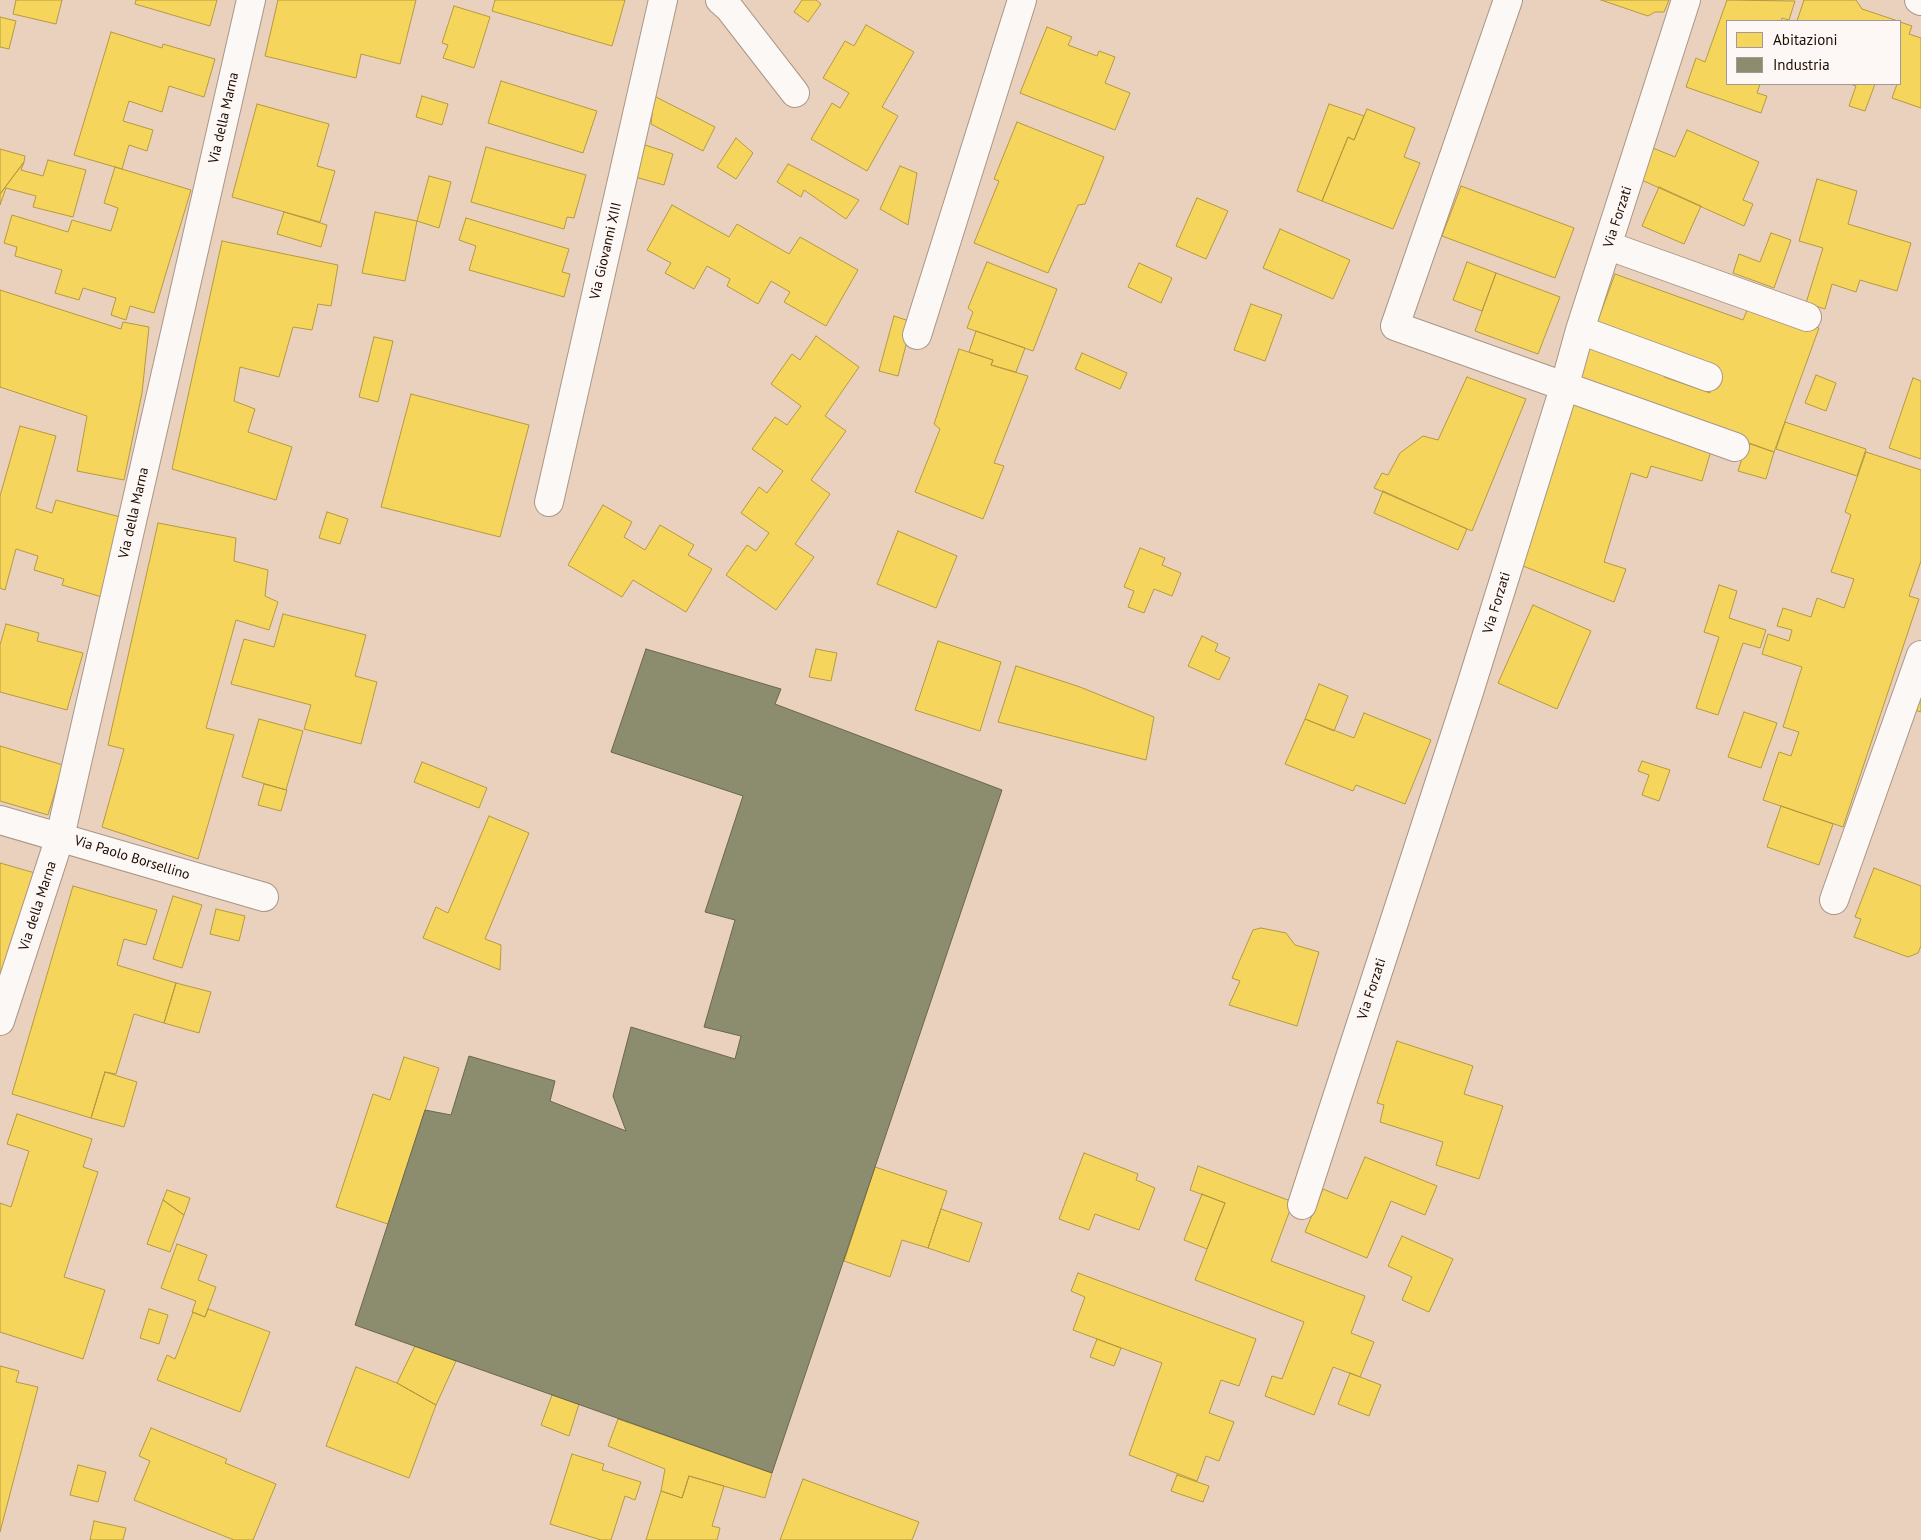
<!DOCTYPE html>
<style>
body{margin:0}
#map{position:relative;width:1921px;height:1540px;overflow:hidden;background:#ead1bd;font-family:"PT Sans",sans-serif}
canvas{display:block}
.legend{position:absolute;left:1726px;top:20px;width:175px;height:65px;box-sizing:border-box;background:#fdf8f5;border:1px solid #a39a94;margin:0;padding:6px 9px;list-style:none;font-size:15px;color:#1c0c02}
.legend li{display:flex;align-items:center;gap:10px;height:25px}
.legend b{width:25px;border:1px solid #a39a94}
</style>
<div id="map">
<canvas width="1921" height="1540"></canvas>
<ul class="legend">
<li><b style="height:14px;background:#f6d55c"></b>Abitazioni</li>
<li><b style="height:14px;background:#8c8c6e"></b>Industria</li>
</ul>
</div>
<script>
const context = document.querySelector('canvas').getContext('2d');
context.lineJoin = 'round';
function fill(path, color) {
  context.fillStyle = color;
  context.fill(path, 'evenodd');
}
function toPath(rows) {
  const path = new Path2D();
  for (const r of rows) {
    path.moveTo(r[0], r[1]);
    for (let i = 2; i < r.length; i += 2) path.lineTo(r[i], r[i + 1]);
  }
  return path;
}
function trace(path, color, width, dash) {
  context.strokeStyle = color;
  context.lineWidth = width;
  context.lineCap = dash ? 'butt' : 'round';
  context.setLineDash(dash || []);
  context.stroke(path);
}
function label(font, color, halo, rows, align = 'center') {
  context.font = font + ' "PT Sans",sans-serif';
  context.lineWidth = 5;
  context.setLineDash([]);
  context.textBaseline = 'middle';
  context.strokeStyle = halo;
  context.fillStyle = color;
  for (const [text, x, y, turn = 0] of rows) {
    context.save();
    context.translate(x, y);
    context.rotate((+turn || 0) * Math.PI / 180);
    context.textAlign = isNaN(turn) ? turn : align;
    if (halo) context.strokeText(text, 0, 0);
    context.fillText(text, 0, 0);
    context.restore();
  }
}
const homes = toPath([
 [16,0,62,0,56,24,13,14,16,0],
 [136,0,217,0,210,26,135,4,136,0],
 [278,0,416,0,400,64,361,54,356,78,265,56,278,0],
 [495,0,625,0,612,46,492,11,495,0],
 [802,0,816,0,821,4,808,22,794,12,802,0],
 [1601,0,1669,0,1664,12,1655,12,1648,16,1601,0],
 [1727,0,1795,1,1789,20,1782,18,1781,21,1727,21,1727,84,1760,84,1757,93,1767,96,1761,113,1686,87,1696,58,1705,62,1727,0],
 [1804,0,1856,0,1862,9,1898,21,1797,21,1804,0],
 [454,6,490,17,474,68,443,58,448,45,442,43,454,6],
 [0,17,16,21,9,49,0,47,0,17],
 [1900,22,1912,26,1909,34,1921,38,1921,108,1892,98,1897,84,1900,84,1900,22],
 [866,25,914,52,882,107,898,116,867,171,811,139,832,103,840,108,849,93,823,78,845,41,854,46,866,25],
 [1047,27,1072,37,1068,45,1097,56,1099,51,1115,57,1105,83,1130,93,1115,130,1020,93,1047,27],
 [111,32,162,48,163,44,215,59,204,97,169,86,162,112,129,101,123,121,153,130,147,151,129,145,122,169,74,155,111,32],
 [501,81,597,111,583,153,488,123,501,81],
 [1850,84,1875,84,1865,111,1849,106,1856,86,1850,84],
 [422,96,448,104,442,125,416,117,422,96],
 [654,96,715,127,703,151,651,124,654,96],
 [257,104,329,124,317,166,335,171,320,222,232,197,257,104],
 [1329,104,1364,116,1354,140,1348,137,1322,201,1297,191,1329,104],
 [1367,109,1415,128,1404,157,1420,163,1393,229,1322,201,1348,137,1354,140,1367,109],
 [1017,122,1104,157,1085,204,1078,205,1048,273,974,243,999,181,994,179,1017,122],
 [1687,130,1759,162,1743,200,1753,204,1744,226,1635,177,1648,146,1675,157,1687,130],
 [736,138,753,153,736,179,717,167,736,138],
 [645,145,673,154,664,185,635,177,645,145],
 [486,147,586,175,574,218,567,217,564,229,471,202,486,147],
 [0,149,25,156,24,162,0,194,0,149],
 [48,160,86,170,73,217,33,207,36,196,6,188,0,205,0,194,24,162,21,170,43,176,48,160],
 [788,164,859,200,846,219,804,190,801,197,777,182,788,164],
 [900,166,917,173,908,225,880,209,900,166],
 [115,167,191,190,154,313,130,306,126,320,111,315,116,298,83,288,79,300,55,293,62,270,15,256,17,247,4,243,12,215,68,232,72,220,111,231,118,208,104,203,115,167],
 [429,176,451,182,439,228,417,221,429,176],
 [1817,179,1857,191,1848,224,1911,243,1897,291,1860,280,1856,292,1832,284,1825,309,1806,303,1823,248,1799,241,1817,179],
 [1461,186,1574,228,1555,278,1442,236,1461,186],
 [1659,187,1701,206,1684,244,1642,226,1659,187],
 [1197,198,1228,211,1206,259,1176,246,1197,198],
 [672,205,729,237,737,224,789,254,800,237,858,270,826,326,784,302,790,292,771,281,758,304,727,286,730,279,707,266,694,289,665,273,671,263,647,250,672,205],
 [284,212,327,225,321,247,277,234,284,212],
 [375,212,417,221,405,281,362,273,375,212],
 [466,218,569,249,562,272,570,274,564,297,469,270,476,246,459,240,466,218],
 [1280,229,1350,260,1333,299,1263,268,1280,229],
 [1771,233,1791,240,1774,288,1733,273,1739,254,1760,262,1771,233],
 [222,241,338,265,331,306,318,304,312,330,293,327,279,377,240,367,234,401,255,409,248,432,292,447,276,500,172,469,222,241],
 [987,262,1057,289,1033,351,967,328,973,312,968,308,987,262],
 [1467,262,1496,273,1482,311,1453,300,1467,262],
 [1139,263,1172,278,1161,303,1128,287,1139,263],
 [1496,273,1560,297,1538,354,1475,331,1496,273],
 [1615,274,1743,320,1750,303,1819,328,1774,452,1572,379,1587,338,1668,367,1664,377,1710,393,1719,367,1597,323,1615,274],
 [0,290,121,329,123,322,149,327,142,393,124,480,77,471,87,416,0,387,0,290],
 [1251,304,1282,315,1265,361,1234,350,1251,304],
 [894,316,912,322,898,376,879,371,894,316],
 [976,331,1025,348,1016,372,991,365,993,360,969,352,976,331],
 [816,336,859,367,825,416,846,431,811,480,830,494,795,544,814,557,776,610,726,575,747,545,756,551,769,533,741,513,759,487,767,493,783,471,752,449,775,417,787,425,801,406,771,384,792,354,800,360,816,336],
 [374,337,393,341,378,402,359,397,374,337],
 [959,349,993,360,991,365,1028,376,994,463,1004,466,983,519,915,492,940,429,934,424,959,349],
 [1082,353,1127,373,1120,389,1075,369,1082,353],
 [1816,375,1836,383,1826,411,1805,403,1816,375],
 [1467,377,1526,399,1472,531,1374,488,1382,473,1388,475,1400,453,1423,436,1438,440,1467,377],
 [1913,378,1921,381,1921,459,1889,448,1913,378],
 [411,394,529,425,500,537,381,507,411,394],
 [1568,400,1713,444,1702,481,1651,466,1647,478,1631,473,1604,562,1626,569,1614,602,1518,564,1568,400],
 [1785,422,1866,449,1857,476,1776,449,1785,422],
 [20,426,56,436,36,508,52,513,56,500,124,518,102,597,62,585,64,579,34,570,38,556,16,549,5,590,0,588,0,496,20,426],
 [1747,443,1774,452,1766,479,1738,471,1747,443],
 [1866,452,1921,470,1921,561,1909,596,1919,599,1843,827,1763,800,1779,752,1791,756,1799,732,1783,727,1802,667,1762,654,1768,634,1789,641,1792,630,1777,626,1783,608,1811,617,1817,598,1844,608,1854,579,1831,572,1851,515,1845,512,1866,452],
 [1383,491,1467,529,1458,550,1374,513,1383,491],
 [603,505,632,522,624,537,645,550,660,525,694,545,688,555,712,569,686,612,633,580,622,597,568,565,603,505],
 [327,512,348,519,340,544,319,538,327,512],
 [158,523,236,538,234,561,268,570,265,596,278,602,269,630,236,620,206,728,234,735,198,859,102,827,124,749,108,745,158,523],
 [898,531,957,556,936,608,877,584,898,531],
 [1140,548,1165,558,1162,565,1181,573,1172,596,1154,589,1144,613,1128,607,1134,591,1124,587,1140,548],
 [1719,585,1737,591,1729,618,1766,630,1760,648,1743,643,1718,715,1696,708,1719,637,1704,632,1719,585],
 [1533,605,1591,631,1557,709,1498,683,1533,605],
 [283,614,366,635,355,676,377,682,361,744,304,729,311,705,231,684,244,639,274,647,283,614],
 [6,624,39,633,37,641,83,653,67,710,0,692,0,645,6,624],
 [1202,636,1218,644,1215,651,1230,658,1219,680,1188,666,1202,636],
 [938,641,1001,662,980,731,915,710,938,641],
 [816,649,837,653,831,681,809,677,816,649],
 [1016,666,1080,687,1154,717,1146,760,998,722,1016,666],
 [1319,684,1348,696,1334,731,1305,719,1319,684],
 [1921,694,1921,712,1915,710,1921,694],
 [1744,712,1777,723,1761,768,1728,757,1744,712],
 [1364,713,1431,740,1405,804,1356,785,1353,791,1285,764,1305,719,1354,738,1364,713],
 [259,719,303,731,286,790,242,777,259,719],
 [0,746,63,765,48,815,0,801,0,746],
 [1642,761,1670,770,1659,801,1642,795,1649,775,1638,771,1642,761],
 [422,762,487,788,479,808,414,782,422,762],
 [264,784,287,790,281,811,258,805,264,784],
 [1781,806,1833,824,1819,865,1767,847,1781,806],
 [489,816,529,833,485,939,501,945,500,970,423,938,436,907,448,913,489,816],
 [0,863,35,873,0,1001,0,863],
 [1874,868,1921,886,1921,946,1918,953,1908,957,1854,937,1861,919,1855,917,1874,868],
 [73,886,157,910,146,945,124,939,117,965,176,983,164,1023,134,1014,116,1074,105,1072,91,1118,12,1094,73,886],
 [173,896,202,905,182,968,153,959,173,896],
 [216,909,245,916,239,941,210,934,216,909],
 [1261,928,1286,933,1295,945,1319,952,1297,1026,1229,1005,1240,981,1232,978,1253,930,1261,928],
 [176,983,211,992,199,1033,164,1023,176,983],
 [1397,1041,1473,1066,1464,1094,1503,1106,1479,1179,1436,1165,1443,1142,1380,1122,1384,1105,1377,1103,1397,1041],
 [404,1057,439,1068,388,1224,336,1207,373,1094,390,1100,404,1057],
 [105,1072,137,1082,124,1127,91,1118,105,1072],
 [17,1114,92,1139,83,1167,98,1172,64,1277,105,1290,83,1359,0,1332,0,1203,11,1207,29,1151,7,1144,17,1114],
 [1084,1153,1138,1174,1136,1180,1155,1188,1139,1230,1095,1214,1089,1230,1059,1219,1084,1153],
 [1365,1157,1437,1186,1425,1215,1391,1201,1367,1258,1305,1232,1323,1189,1347,1199,1365,1157],
 [1198,1166,1293,1202,1271,1261,1365,1296,1351,1333,1374,1342,1360,1377,1333,1367,1314,1415,1265,1396,1272,1376,1282,1379,1304,1322,1195,1280,1225,1203,1190,1190,1198,1166],
 [875,1167,947,1191,928,1248,902,1240,890,1277,844,1261,875,1167],
 [167,1190,190,1198,184,1215,163,1200,167,1190],
 [1202,1194,1225,1203,1207,1249,1184,1240,1202,1194],
 [163,1200,184,1215,170,1252,147,1244,163,1200],
 [941,1209,982,1223,969,1262,928,1248,941,1209],
 [1402,1236,1453,1259,1429,1312,1402,1300,1412,1277,1388,1266,1402,1236],
 [177,1244,207,1255,198,1280,216,1287,205,1317,192,1312,196,1301,161,1288,177,1244],
 [1078,1273,1256,1339,1239,1386,1221,1380,1209,1413,1234,1422,1219,1461,1206,1456,1197,1481,1129,1455,1162,1363,1073,1330,1085,1297,1071,1291,1078,1273],
 [149,1309,168,1315,159,1344,140,1338,149,1309],
 [208,1309,270,1332,240,1412,157,1380,167,1355,175,1359,193,1312,205,1317,208,1309],
 [1097,1339,1121,1348,1114,1366,1090,1357,1097,1339],
 [415,1346,456,1361,436,1405,397,1383,415,1346],
 [0,1366,19,1371,16,1382,38,1387,0,1532,0,1366],
 [356,1367,397,1383,436,1405,409,1478,326,1446,356,1367],
 [1350,1373,1381,1385,1369,1416,1338,1404,1350,1373],
 [552,1395,579,1404,569,1436,541,1425,552,1395],
 [618,1419,772,1473,765,1498,689,1476,682,1498,661,1491,665,1469,608,1446,618,1419],
 [151,1428,227,1459,225,1463,276,1484,253,1540,234,1540,134,1500,150,1461,139,1456,151,1428],
 [572,1454,604,1464,602,1470,641,1482,635,1500,625,1496,611,1540,601,1540,550,1524,572,1454],
 [78,1465,106,1472,98,1502,70,1495,78,1465],
 [1177,1475,1209,1486,1203,1502,1171,1491,1177,1475],
 [689,1476,724,1486,712,1526,720,1528,717,1540,646,1540,661,1491,682,1498,689,1476],
 [803,1479,919,1522,912,1540,780,1540,803,1479],
 [94,1521,126,1528,123,1540,90,1540,94,1521]
]);
const industry = toPath([
 [646,649,781,689,775,704,1002,790,772,1473,355,1325,425,1110,451,1115,469,1056,555,1081,550,1101,626,1131,613,1096,631,1027,735,1059,741,1036,704,1027,735,920,705,912,743,796,611,752,646,649]
]);
const minor = toPath([
 [720,0,729,8,795,93],
 [1508,0,1395,326,1735,447],
 [1919,0,1921,1],
 [1609,246,1807,317],
 [1580,330,1708,377],
 [917,335,1022,0],
 [549,502,663,0],
 [0,820,264,897],
 [1834,900,1921,655],
 [0,1021,60,837,251,0],
 [1302,1205,1469,692,1564,388,1580,330,1686,0]
]);
const streetNames = [
 ["Via della Marna",224,118,-77],
 ["Via Forzati",1618,217,-72],
 ["Via Giovanni XIII",606,251,-77],
 ["Via della Marna",134,513,-77],
 ["Via Forzati",1497,603,-73],
 ["Via Paolo Borsellino",132,858,17],
 ["Via della Marna",38,906,-72],
 ["Via Forzati",1372,989,-72]
];
fill(homes, '#f6d55c');
trace(homes, '#b59941', 1);
fill(industry, '#8c8c6e');
trace(industry, '#6a664e', 1);
trace(minor, '#a99686', 30);
trace(minor, '#fcf8f5', 28);
label('14px', '#1c0c02', '#fdf8f5', streetNames);
</script>
